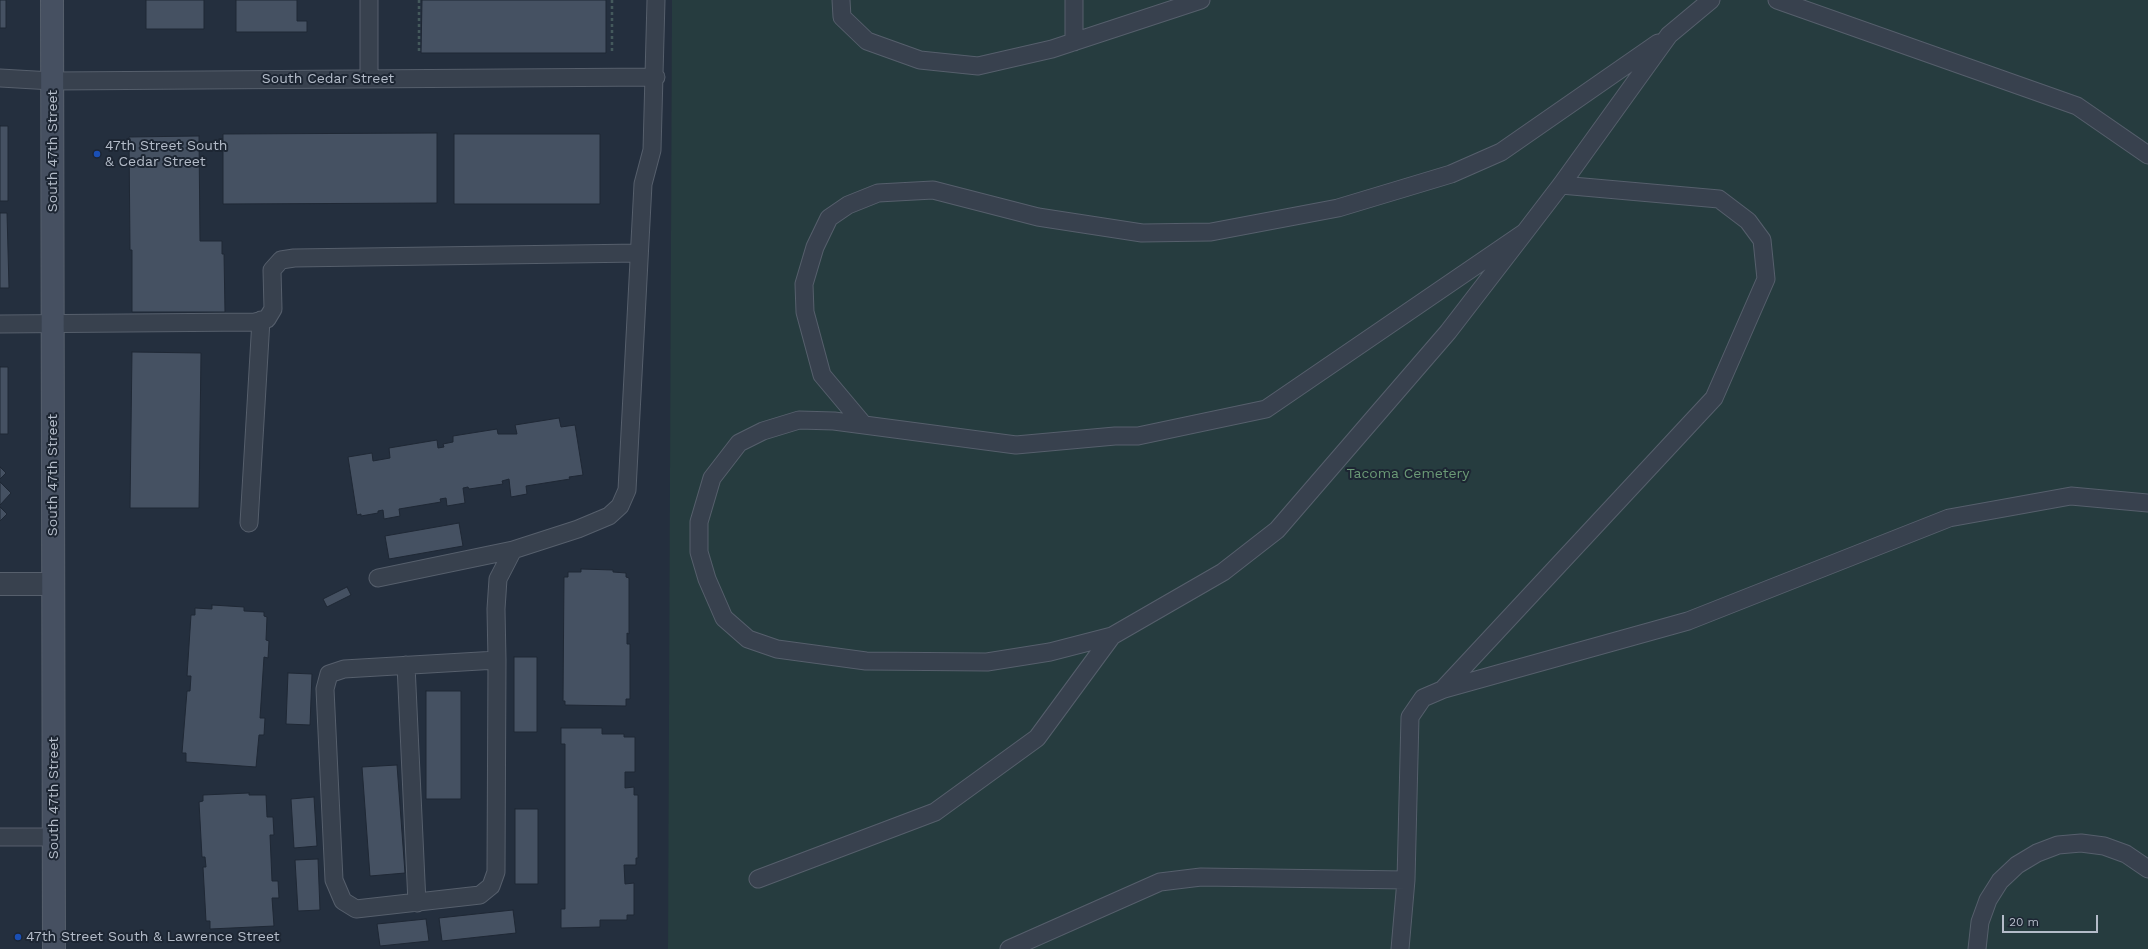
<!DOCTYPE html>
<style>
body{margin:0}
#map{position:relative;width:2148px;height:949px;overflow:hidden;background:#242f3e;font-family:"Work Sans",sans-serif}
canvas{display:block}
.scale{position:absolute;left:2002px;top:915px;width:96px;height:18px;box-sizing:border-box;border:2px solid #b4bcc9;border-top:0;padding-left:5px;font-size:12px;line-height:14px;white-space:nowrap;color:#b4bcc9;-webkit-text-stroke:3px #1d2633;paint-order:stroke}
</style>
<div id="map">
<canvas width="2148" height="949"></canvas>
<div class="scale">20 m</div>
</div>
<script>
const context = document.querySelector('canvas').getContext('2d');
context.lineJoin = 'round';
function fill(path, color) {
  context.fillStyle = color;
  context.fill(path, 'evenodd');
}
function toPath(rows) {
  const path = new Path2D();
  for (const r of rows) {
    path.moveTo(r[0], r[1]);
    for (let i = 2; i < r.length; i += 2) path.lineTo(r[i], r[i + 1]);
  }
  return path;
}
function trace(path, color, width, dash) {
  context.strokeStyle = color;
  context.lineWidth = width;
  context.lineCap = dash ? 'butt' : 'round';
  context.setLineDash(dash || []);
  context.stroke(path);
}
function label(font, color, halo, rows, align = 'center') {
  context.font = font + ' "Work Sans",sans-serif';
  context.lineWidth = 4;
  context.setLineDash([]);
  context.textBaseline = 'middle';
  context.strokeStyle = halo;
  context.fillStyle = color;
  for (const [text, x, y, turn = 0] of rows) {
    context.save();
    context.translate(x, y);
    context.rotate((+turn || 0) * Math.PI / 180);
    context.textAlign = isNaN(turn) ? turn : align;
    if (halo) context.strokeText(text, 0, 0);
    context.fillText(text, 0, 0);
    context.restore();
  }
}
const green = toPath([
 [672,0,2148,0,2148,949,668,949]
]);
const building = toPath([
 [0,0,6,0,6,28,0,28,0,0],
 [146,0,204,0,204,29,146,29,146,0],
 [236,0,297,0,297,21,307,21,307,32,236,32,236,0],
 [422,0,606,0,606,53,421,53,422,0],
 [0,126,8,126,8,201,0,201,0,126],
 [437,133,437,203,223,204,223,134,437,133],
 [454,134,600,134,600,204,454,204,454,134],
 [199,136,200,241,222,241,222,254,224,254,225,312,132,312,132,250,130,250,129,137,199,136],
 [0,213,7,213,9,288,0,288,0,213],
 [132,352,201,353,199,508,130,508,132,352],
 [0,367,8,367,8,434,0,434,0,367],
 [559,418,561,427,575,425,583,475,569,477,570,479,526,486,527,494,511,497,509,479,502,481,503,484,469,489,468,487,463,488,465,503,447,506,446,498,440,499,441,502,399,509,400,516,384,519,383,510,378,511,378,513,361,516,361,514,357,515,348,457,372,453,373,461,390,458,389,448,437,440,438,448,444,447,443,444,453,442,453,436,497,429,498,434,517,434,515,425,559,418],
 [0,467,6,473,0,479,0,467],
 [0,482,11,493,0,505,0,482],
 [0,507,7,514,0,521,0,507],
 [459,523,463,546,389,559,385,536,459,523],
 [581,569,613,570,613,572,626,573,626,577,629,578,629,634,627,633,627,644,630,644,630,699,626,699,626,706,565,705,565,701,563,701,564,577,568,577,568,572,581,572,581,569],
 [347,587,351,595,327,607,323,599,347,587],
 [212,605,244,607,244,611,264,612,264,616,267,617,266,640,269,641,268,658,264,657,260,718,265,718,264,735,259,735,256,767,186,762,186,753,182,753,187,691,190,691,191,676,187,676,191,615,195,615,195,608,212,609,212,605],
 [514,657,537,657,537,732,514,732,514,657],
 [288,673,312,674,310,725,286,724,288,673],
 [426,691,461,691,461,799,426,799,426,691],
 [561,728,602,728,602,734,624,734,624,737,635,737,635,772,625,772,625,788,634,787,634,795,638,795,638,858,636,858,636,865,624,865,625,884,634,883,634,915,627,915,627,920,600,920,600,927,561,928,561,909,565,909,565,744,561,744,561,728],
 [397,765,405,873,370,876,362,767,397,765],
 [249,793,249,795,266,795,267,817,273,817,274,835,270,835,272,881,278,881,279,898,272,898,274,926,210,929,210,921,206,921,203,867,206,867,205,857,202,857,199,802,203,801,203,795,249,793],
 [314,797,317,846,294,848,291,799,314,797],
 [515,809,538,809,538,884,515,884,515,809],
 [318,859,320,910,298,911,295,860,318,859],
 [513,910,516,933,442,941,439,918,513,910],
 [426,919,429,941,380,946,377,924,426,919]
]);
const path = toPath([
 [419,0,419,54],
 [612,0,612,52]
]);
const lane = toPath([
 [841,0,842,17,867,41,920,60,978,66,1052,49,1201,0],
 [1074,0,1074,42],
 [1777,0,2077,106,2148,155],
 [0,78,52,81,656,77],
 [369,79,369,0],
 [1525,232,1266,409,1138,436,1115,436,1016,445,834,421,799,420,763,431,739,443,712,478,699,522,699,552,707,579,724,618,748,639,777,649,866,661,987,662,1050,652,1112,636,1223,572,1277,530,1448,332,1525,232,1561,185,1669,35,1711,0],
 [0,324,255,322,267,319,273,309,272,270,281,260,294,258,639,253],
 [864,425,822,375,805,312,804,284,815,247,829,218,848,205,878,193,933,190,1038,217,1142,233,1211,232,1338,208,1451,174,1501,152,1658,43],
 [249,523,261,320],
 [378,578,513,550,578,529,609,516,620,506,627,490,643,184,652,150,656,0],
 [497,660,344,669,329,674,325,689,334,880,343,901,356,909,480,895,491,886,496,872,497,660,496,609,498,579,513,550],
 [406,665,417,903],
 [1444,688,1714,398,1766,279,1762,240,1748,221,1719,199,1561,185],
 [0,837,54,837],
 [758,879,935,812,1037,738,1112,636],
 [1009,949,1160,882,1201,877,1406,880],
 [1400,949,1406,880,1410,717,1423,698,1444,689,1688,621,1949,518,2071,496,2148,503],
 [1977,949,1980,922,1988,900,2000,881,2017,865,2037,853,2058,845,2081,843,2104,846,2126,854,2148,869]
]);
const street = toPath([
 [0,584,53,584]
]);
const secondary = toPath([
 [52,0,54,949]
]);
const markers = [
 [97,154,4,"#1a4fb4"],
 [18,937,4,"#1a4fb4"]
];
const streetNames = [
 ["South Cedar Street",328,79],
 ["South 47th Street",53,151,-90],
 ["South 47th Street",53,475,-90],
 ["South 47th Street",54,798,-90]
];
const poiNames = [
 ["47th Street South",105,146],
 ["& Cedar Street",105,162],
 ["47th Street South & Lawrence Street",26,937]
];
const parkNames = [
 ["Tacoma Cemetery",1408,474]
];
fill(green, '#263c3f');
fill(building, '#455162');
trace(building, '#1f2835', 1);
trace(lane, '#565f6c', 19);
trace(street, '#565f6c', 24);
trace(secondary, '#565f6c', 24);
trace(path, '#44595c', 2.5, [3, 3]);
trace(lane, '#38414e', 17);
trace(street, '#38414e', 22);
trace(secondary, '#465061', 22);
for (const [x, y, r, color] of markers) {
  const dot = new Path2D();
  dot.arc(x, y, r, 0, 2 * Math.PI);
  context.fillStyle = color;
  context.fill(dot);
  trace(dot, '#1d2633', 1.5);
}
label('14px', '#b4bcc9', '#1d2633', streetNames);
label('14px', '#b4bcc9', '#1d2633', poiNames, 'left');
label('14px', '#6b9a76', '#1d2633', parkNames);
</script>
